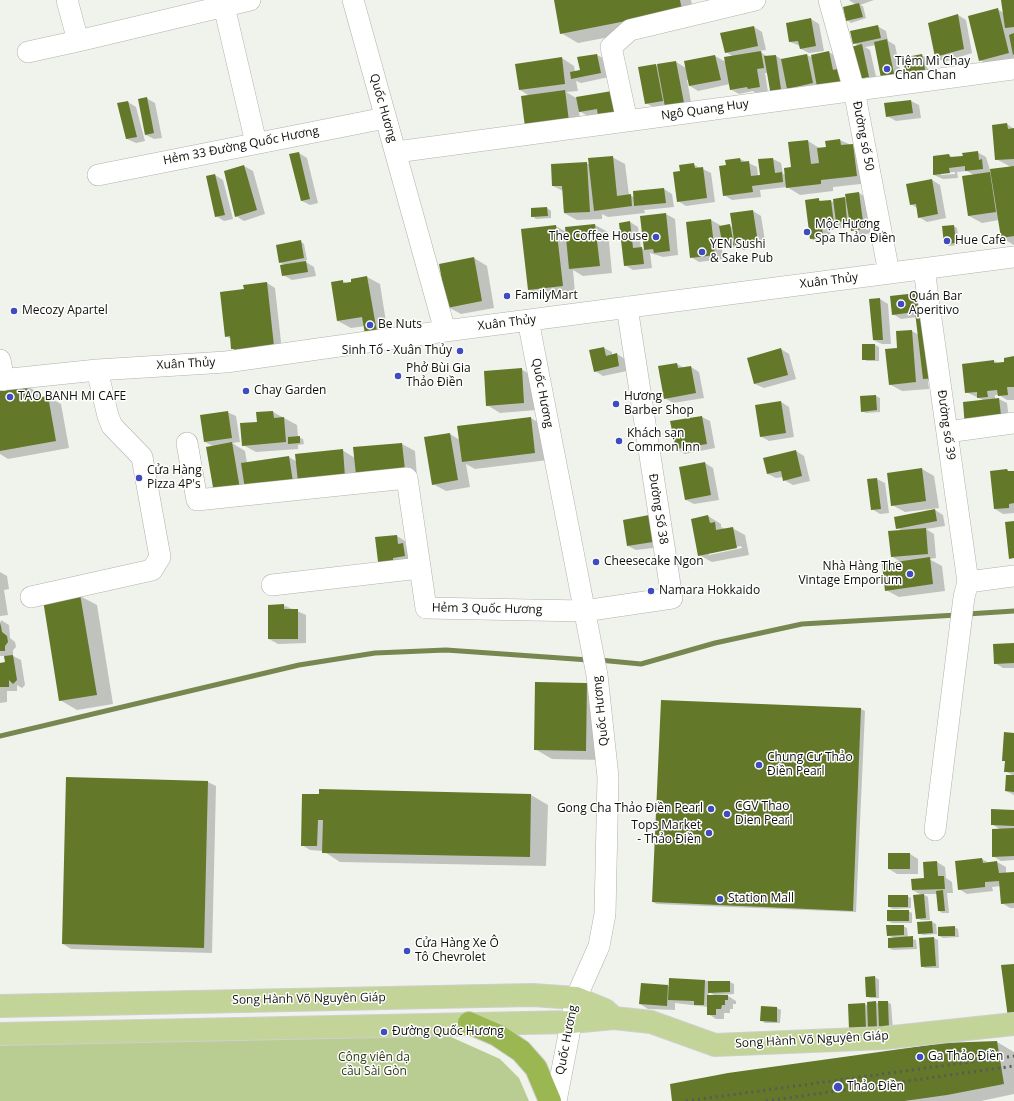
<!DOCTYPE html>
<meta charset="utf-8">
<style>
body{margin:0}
canvas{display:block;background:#f0f2ec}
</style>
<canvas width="1014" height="1101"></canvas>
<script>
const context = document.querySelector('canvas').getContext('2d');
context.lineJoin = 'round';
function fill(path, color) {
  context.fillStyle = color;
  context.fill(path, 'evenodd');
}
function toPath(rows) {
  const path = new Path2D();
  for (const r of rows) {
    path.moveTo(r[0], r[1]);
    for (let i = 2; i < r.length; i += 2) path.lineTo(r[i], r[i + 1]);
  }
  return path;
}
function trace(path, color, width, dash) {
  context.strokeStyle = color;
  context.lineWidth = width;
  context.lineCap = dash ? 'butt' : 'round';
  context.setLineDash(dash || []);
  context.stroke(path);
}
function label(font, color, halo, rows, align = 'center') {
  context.font = font + ' "Open Sans",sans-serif';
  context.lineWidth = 3;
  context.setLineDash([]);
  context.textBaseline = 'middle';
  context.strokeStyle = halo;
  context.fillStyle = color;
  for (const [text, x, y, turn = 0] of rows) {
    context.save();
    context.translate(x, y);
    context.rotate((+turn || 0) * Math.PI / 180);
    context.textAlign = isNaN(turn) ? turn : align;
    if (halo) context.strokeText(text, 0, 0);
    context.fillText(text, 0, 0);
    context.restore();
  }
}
const green = toPath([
 [431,1028,500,1059,519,1078,529,1101,0,1101,0,1036]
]);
const shadow = toPath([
 [555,0,691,0,695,17,636,32,578,43,561,33],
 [874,0,860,5,863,6,866,18,851,23,847,20,856,5,849,0],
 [1008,0,1014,0,1014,62,992,67,980,60,997,9,1004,13],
 [958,15,966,20,972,53,944,62,936,57,930,23],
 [811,19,819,24,824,51,809,53,801,49,800,46,790,42],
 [877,26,886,31,888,41,895,45,902,79,890,82,876,45,865,47,870,50,877,81,855,79,859,46,854,43],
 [754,27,762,32,766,50,759,51,768,57,776,56,783,60,807,55,813,58,829,52,837,57,849,74,797,93,788,88,790,100,780,100,768,73,765,73,768,92,757,94,753,91,739,94,730,89,730,84,698,91,690,86,688,80,687,80,692,108,655,108,646,103,656,65,658,67,676,62,686,68,685,62,715,56,726,62,734,57,726,52],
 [597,55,605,59,609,77,581,83,576,81,578,91,566,92,578,99,624,117,588,116,579,111,581,128,520,90,562,58,574,66,575,72,581,71,579,58],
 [921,55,925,57,927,68,932,71,916,87],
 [146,98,155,103,162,138,154,139,146,135],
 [911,101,919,105,921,118,896,121,887,116],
 [128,102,136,107,145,141,136,143,127,139],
 [1007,124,1014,129,1014,245,1002,238,999,220,982,223,969,216,974,175,967,171,957,172,958,178,943,179,934,175,949,155,953,158,977,152,986,157,990,170,1011,167,996,159],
 [955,172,955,174,941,175,941,173],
 [840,140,866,152,870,183,833,187,833,191,800,195,787,187,760,190,761,197,732,200,724,195,727,166,740,159,757,167,758,176,761,176,759,160,773,159,781,163,783,174,786,175,792,168,808,141,821,149,827,148],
 [299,153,307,158,318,203,310,205,302,201],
 [612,157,625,164,629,195,634,197,664,189,672,194,674,207,644,210,645,213,608,217,602,214,602,219,577,220,564,213,563,191,553,186,552,165,590,164],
 [694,165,711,173,715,202,686,206,678,201,681,172],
 [244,166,253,171,265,214,244,221,236,216],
 [215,175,223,180,233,219,224,221,216,216],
 [932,180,940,185,946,218,927,222,919,217,917,208,911,204],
 [859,193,867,198,872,233,860,235,852,230,850,223,841,224,842,228,830,230,831,242,819,243,811,239,818,199,823,202,831,201,835,203,844,198,847,200],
 [547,208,551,211,551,218,536,219,532,216],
 [753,211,761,216,766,247,744,250,737,247,728,248,724,246,723,239,721,240,723,259,699,262,691,257,687,223,711,220,720,225,720,227,730,226,733,227],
 [666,214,675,219,678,255,663,257,650,253,652,268,633,270,625,265,620,224,630,222,638,227,641,248,645,250,641,217],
 [595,225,608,232,612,273,583,276,573,270,575,293,541,297,529,290,556,226,566,232],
 [953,226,957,228,959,245,949,246,945,244],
 [300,241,304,244,307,260,304,261,314,267,316,276,292,280,283,275,285,265,279,262],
 [474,258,487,266,494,308,461,314,448,307],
 [367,277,380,284,386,322,378,323,380,334,365,326,351,328,338,321,343,281,347,284,352,283,352,279],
 [267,283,275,288,282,351,236,351,232,348,231,339,226,336,245,290],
 [925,293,932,383,928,381,929,389,902,391,889,384,898,349,912,331,919,335,917,317,901,319,893,314],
 [880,299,888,304,891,344,882,344,873,340],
 [875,345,879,347,879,361,867,361,863,359],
 [604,348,612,352,612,355,617,354,625,359,627,371,603,376,595,371],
 [781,349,789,354,796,379,764,388,755,384],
 [1014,357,1014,400,1007,400,999,395,995,395,995,399,999,399,1007,403,1010,428,983,400,966,392,994,361,998,363,1006,362],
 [677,364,684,368,691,367,699,372,704,398,673,403,665,398],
 [521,369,534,377,536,410,500,413,487,405],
 [27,386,39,393,40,398,48,397,61,404,69,448,8,459,0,454,0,391],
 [876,396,880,398,880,412,866,413,862,411],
 [781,402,789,407,794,437,769,441,760,436],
 [227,412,236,416,240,442,232,443,245,451,247,463,289,457,297,462,342,450,355,458,402,444,415,451,417,477,228,500,213,446,205,442],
 [273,412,297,425,298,437,303,439,304,444,298,445,298,449,256,452,243,445,258,423,257,413],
 [702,417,710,421,715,448,685,454,676,449],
 [531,418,544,426,548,460,475,469,466,464,470,487,446,491,433,484,450,434,460,440],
 [796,451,804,456,810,481,793,485,784,480,784,477,776,478,768,474],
 [705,463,713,468,719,500,694,504,686,500],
 [922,469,934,476,939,508,905,512,892,505],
 [1014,471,1014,513,1003,514,995,509],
 [877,479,885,483,889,513,880,514,872,509,868,480],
 [935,510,943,515,945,526,926,529,934,534,936,558,929,559,942,566,945,591,899,597,886,590,901,562,891,556,903,531,897,528],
 [708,516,721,524,721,527,725,529,732,528,745,535,749,555,712,562,699,555],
 [741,546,742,548,709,555,709,553],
 [624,520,661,547,636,550,628,546],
 [397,536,405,541,406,546,411,549,413,561,388,574],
 [0,572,7,576,9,589,4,590,8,615,0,616],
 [80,596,97,605,113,704,77,710,60,700],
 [283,605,306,615,306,643,278,644,269,639],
 [1,620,9,625,10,638,15,642,16,647,13,650,13,656,21,660,25,685,22,688,17,685,17,691,7,691,7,702,0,703,0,664,6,663,5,656,0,656],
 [1014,644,1014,668,1003,668,995,663],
 [587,684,603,694,603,760,552,759,535,749],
 [662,701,861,709,865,711,856,912,657,904,653,902],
 [1014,734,1014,795,1006,791,1014,776,1005,771,1006,762,1003,760],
 [208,782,216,786,212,953,71,949,63,944],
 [303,795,531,795,548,805,546,866,340,862,323,851,310,850,302,845],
 [1014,811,1014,860,1001,861,993,856,1001,830,992,824],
 [910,854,918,859,918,874,897,874,889,869],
 [982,859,989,863,997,862,1006,867,1006,874,1014,873,1014,908,1010,908,1002,903,1001,886,992,887,993,891,967,894,959,889],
 [937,862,945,867,946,878,952,882,953,893,947,893,949,913,942,913,939,911,937,894,923,894,928,897,930,920,921,920,917,918,922,895,912,890,925,879],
 [907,896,911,898,911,908,893,909,889,907],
 [908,911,912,913,912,923,892,923,888,921],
 [932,922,936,924,937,934,923,935,919,933],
 [903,926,907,928,908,938,916,940,917,949,893,950,889,948,894,938,888,935],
 [954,927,958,929,959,937,943,938,939,936],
 [934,938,938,940,939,968,925,968,922,966,920,939],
 [875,977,879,980,879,998,870,998,867,996,866,978],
 [670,979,730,982,734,984,734,994,714,995,709,992,708,996,728,996,736,1001,736,1004,733,1004,733,1009,730,1009,730,1013,724,1013,724,1019,716,1019,708,1014,708,1007,675,1003,675,1010,648,1009,640,1004,668,986,670,988],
 [876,1002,879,1004,887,1002,891,1004,893,1030,858,1034,849,1005,865,1004,868,1006],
 [762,1007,777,1008,781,1010,780,1023,765,1023,761,1020],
 [997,1042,1014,1052,1014,1094,981,1101,673,1101]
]);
const stream = toPath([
 [967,614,1014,611],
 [599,660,641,664,715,643,802,624,957,615],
 [0,736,299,665,375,653,446,650,589,660]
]);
const building = toPath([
 [554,0,680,0,682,10,560,34],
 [1001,0,1014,0,1014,27,1005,28],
 [859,3,863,17,846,21,843,7],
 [998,8,1009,53,979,61,968,16],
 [958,14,964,49,935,57,928,23],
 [811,18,816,46,800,49,798,41,789,42,786,23],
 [878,25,881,38,853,44,850,31],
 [754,26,758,46,725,53,720,33],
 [1014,33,1014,54,1013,55,1009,35],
 [887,39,894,74,881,78,874,42],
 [862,44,869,77,854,80,847,48],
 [761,51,764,68,757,69,760,87,748,89,747,87,730,90,724,57],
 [829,51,833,70,841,68,845,87,818,92,811,55],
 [597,54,601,73,571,79,570,72,580,70,577,57],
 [807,54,813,83,787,89,781,59],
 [922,54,927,79,907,83,902,58],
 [715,55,721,80,689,86,684,61],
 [776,55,782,96,771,96,764,56],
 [562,57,565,84,519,90,515,64],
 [676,61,684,103,665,107,657,64],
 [656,64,663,101,645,104,638,67],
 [565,90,569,121,525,127,521,96],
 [612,91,616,113,598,116,597,109,579,112,576,97],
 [147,97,154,133,145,135,138,99],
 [911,100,913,113,886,117,884,103],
 [128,101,137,137,126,139,117,103],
 [1007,123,1008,129,1014,128,1014,159,995,160,992,125],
 [840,139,841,145,853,144,857,176,821,180,821,184,786,188,784,168,791,167,788,142,808,140,811,164,819,163,817,148,826,147,825,141],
 [978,151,979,160,982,159,983,169,965,171,965,166,949,168,950,173,933,175,933,156,949,154,950,157,963,156,962,153],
 [299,152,310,199,301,201,289,154],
 [613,156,617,196,631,194,632,206,594,211,588,158],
 [740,158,741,162,749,161,751,176,760,175,758,159,773,158,775,173,782,172,783,182,752,186,753,192,723,196,719,166,726,165,725,160],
 [587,162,590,212,564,213,562,186,552,186,551,164],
 [694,163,695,168,703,167,707,198,677,202,673,172,680,171,679,165],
 [244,165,257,210,235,217,224,171],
 [1014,166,1014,236,1001,238,990,169],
 [990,172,996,212,968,216,962,176],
 [215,174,225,215,215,217,206,176],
 [932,179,938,214,918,218,916,204,910,205,906,184],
 [664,188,666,203,634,206,633,191],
 [859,192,864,229,851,231,845,194],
 [845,197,847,221,836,222,833,199],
 [819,198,819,201,831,200,834,224,822,225,823,238,810,239,805,200],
 [547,207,548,216,531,217,531,208],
 [753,210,758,243,735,246,730,213],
 [666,213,670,251,654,253,653,249,644,250,640,216],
 [711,219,715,255,690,258,686,222],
 [630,221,633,248,642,247,644,264,624,266,619,223],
 [595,224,600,266,569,269,565,227],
 [730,224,734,245,723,247,719,226],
 [556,225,563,286,528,290,521,229],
 [954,225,956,243,944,244,942,226],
 [301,240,304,258,279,263,276,245],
 [474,257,482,301,447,308,439,264],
 [306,261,308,272,282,276,280,265],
 [367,276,377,332,365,334,362,317,337,321,331,282,343,280,343,283,351,282,351,279],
 [267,282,274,346,235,353,234,349,231,349,230,336,225,337,220,292,244,289,243,285],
 [926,292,935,378,923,379,915,312,892,315,890,296],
 [880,298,883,340,873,340,869,299],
 [912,330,916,382,889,385,885,349,897,348,896,331],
 [862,344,875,344,875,360,862,360],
 [604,347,606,356,617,353,619,366,594,372,589,350],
 [781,348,788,375,754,384,747,358],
 [1014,356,1014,387,1007,387,1008,395,998,396,997,390,987,391,988,397,977,398,977,392,965,393,962,364,994,360,994,363,1004,362,1004,358],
 [677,363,678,368,691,366,696,393,664,399,658,366],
 [522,368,524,403,486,406,484,371],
 [27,385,29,399,48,396,56,441,0,451,0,390],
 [876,395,877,410,861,412,860,396],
 [999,398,1002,424,965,428,963,402],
 [781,401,786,433,760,437,755,405],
 [228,411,232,438,204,442,200,415],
 [273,411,274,418,284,417,286,442,242,446,240,423,257,422,256,412],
 [702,416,707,444,676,449,670,421],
 [531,417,535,453,462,462,457,426],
 [450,433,458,480,432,485,424,437],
 [300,436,300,443,288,444,288,437],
 [232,442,240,489,214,493,206,447],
 [402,443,405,470,356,475,353,447],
 [343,449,345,477,298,482,295,454],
 [796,450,802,476,783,481,781,471,767,474,763,458],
 [289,456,293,482,245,489,241,463],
 [705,462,711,495,685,500,679,467],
 [922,468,926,501,891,506,887,473],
 [1007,469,1008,471,1014,471,1014,503,1009,504,1009,508,994,509,990,471],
 [877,478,881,509,871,510,867,479],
 [935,509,937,521,896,529,894,517],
 [649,515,653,542,627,546,623,520],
 [708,515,710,523,715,522,716,530,733,527,737,548,698,556,691,519],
 [1014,521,1014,558,1009,559,1005,522],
 [926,528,928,554,891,557,888,531],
 [397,535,398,544,403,543,405,556,393,558,394,568,379,570,375,537],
 [930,557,933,584,885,591,882,564],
 [80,594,97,695,59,701,43,600],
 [284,604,284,609,298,609,298,639,268,639,268,605],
 [0,621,2,632,7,636,8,642,5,646,5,651,0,651],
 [1014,643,1014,663,994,664,993,644],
 [13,655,17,680,13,684,9,680,9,687,0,687,0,663,5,662,4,656],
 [535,682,587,683,586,751,534,750],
 [661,700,861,708,853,911,652,902],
 [1004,732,1014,733,1014,772,1004,772,1005,761,1002,761],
 [1006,775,1014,775,1014,792,1005,791],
 [66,777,208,781,204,948,62,944],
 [319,789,531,794,530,857,322,853,323,820,318,820,317,846,301,846,302,794,319,794],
 [991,809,1014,810,1014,826,991,825],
 [1014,828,1014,856,992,857,992,829],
 [888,853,910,853,910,869,888,869],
 [982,858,983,863,997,861,999,873,1014,872,1014,903,1001,904,999,881,985,882,985,887,958,890,955,861],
 [937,861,938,876,944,876,945,889,912,890,911,879,924,878,923,862],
 [943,890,945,911,938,911,936,891],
 [924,894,926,918,916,919,913,895],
 [888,895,908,895,908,907,888,907],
 [887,910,909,910,909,921,887,921],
 [932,921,933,933,918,934,917,922],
 [886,925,904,925,904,935,887,936],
 [955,926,955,936,938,936,938,927],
 [913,936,913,947,888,948,888,938],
 [934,937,936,966,921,967,919,938],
 [1014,964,1014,1017,1008,1018,1001,965],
 [875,976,876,997,866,997,865,977],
 [669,978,705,980,704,1005,694,1005,694,1001,668,1000],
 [708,981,730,981,730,992,708,993],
 [641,983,668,985,667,1006,639,1004],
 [707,995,728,995,728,1000,725,1000,725,1005,722,1005,721,1009,716,1009,716,1015,707,1015],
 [876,1001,877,1029,868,1029,867,1002],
 [878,1001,888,1001,889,1029,879,1029],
 [865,1003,866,1029,849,1029,848,1004],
 [761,1006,777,1007,777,1022,760,1021],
 [997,1041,1004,1084,947,1095,904,1101,672,1101,670,1084,728,1073,944,1043]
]);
const minor = toPath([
 [67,0,78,41,250,0],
 [353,0,445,331],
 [829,0,854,90,889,273],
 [224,6,256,143],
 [28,52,78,41],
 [627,121,611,47,630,30,755,0],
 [396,152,1014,69],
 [98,175,385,118],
 [924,269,968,582,964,597,935,830],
 [528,320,597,675,608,777,605,914,599,946,576,998,556,1101],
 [0,360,4,380],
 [0,380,97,370,226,362,445,331,1014,257],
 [947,432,1014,423],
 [187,443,197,500,407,478,426,608,584,611,672,598,627,307],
 [968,582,1014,576],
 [272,585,420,568],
 [31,597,152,570,160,557,142,457,112,426,108,416,97,370]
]);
const major = toPath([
 [0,1006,532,995,576,998,605,1010,614,1018],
 [0,1034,571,1022,614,1018,651,1022,715,1045,884,1038,1014,1024]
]);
const highway = toPath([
 [469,1023,497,1035,521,1051,536,1068,550,1101]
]);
const rail = toPath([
 [686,1101,1014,1056],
 [766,1101,1014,1066]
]);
const markers = [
 [887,69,4,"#3f4bbf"],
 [807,232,4,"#3f4bbf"],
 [656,237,4,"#3f4bbf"],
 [947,241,4,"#3f4bbf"],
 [702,252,4,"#3f4bbf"],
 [507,296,4,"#3f4bbf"],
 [901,304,4,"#3f4bbf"],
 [14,311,4,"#3f4bbf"],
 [370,325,4,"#3f4bbf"],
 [460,351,4,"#3f4bbf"],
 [398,376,4,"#3f4bbf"],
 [246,391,4,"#3f4bbf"],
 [10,397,4,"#3f4bbf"],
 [616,404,4,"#3f4bbf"],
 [619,441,4,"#3f4bbf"],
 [139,478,4,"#3f4bbf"],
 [596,562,4,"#3f4bbf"],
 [910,574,4,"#3f4bbf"],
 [651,591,4,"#3f4bbf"],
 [759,765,4,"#3f4bbf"],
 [711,809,4,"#3f4bbf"],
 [727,814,4,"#3f4bbf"],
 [709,833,4,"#3f4bbf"],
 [720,899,4,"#3f4bbf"],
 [407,951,4,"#3f4bbf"],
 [384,1032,4,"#3f4bbf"],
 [920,1057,4,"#3f4bbf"],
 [838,1087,5,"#3f4bbf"]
];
const poiNames = [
 ["Tiệm Mì Chay",895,62],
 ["Chan Chan",895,76],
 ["Mộc Hương",815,225],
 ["Spa Thảo Điền",815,239],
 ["The Coffee House",648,237,"right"],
 ["Hue Cafe",955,241],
 ["YEN Sushi",710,245],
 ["& Sake Pub",710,259],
 ["FamilyMart",515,296],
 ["Quán Bar",909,297],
 ["Aperitivo",909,311],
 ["Mecozy Apartel",22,311],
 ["Be Nuts",378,325],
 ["Sinh Tố - Xuân Thủy",452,351,"right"],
 ["Phở Bùi Gia",406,369],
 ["Thảo Điền",406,383],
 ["Chay Garden",254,391],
 ["TAO BANH MI CAFE",18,397],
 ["Hương",624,397],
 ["Barber Shop",624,411],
 ["Khách sạn",627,434],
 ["Common Inn",627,448],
 ["Cửa Hàng",147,471],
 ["Pizza 4P's",147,485],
 ["Cheesecake Ngon",604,562],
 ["Nhà Hàng The",902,567,"right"],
 ["Vintage Emporium",902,581,"right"],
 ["Namara Hokkaido",659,591],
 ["Chung Cư Thảo",767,758],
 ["Điền Pearl",767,772],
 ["CGV Thao",735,807],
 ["Dien Pearl",735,821],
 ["Gong Cha Thảo Điền Pearl",703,809,"right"],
 ["Tops Market",701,826,"right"],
 ["- Thảo Điền",701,840,"right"],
 ["Station Mall",728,899],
 ["Cửa Hàng Xe Ô",415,944],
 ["Tô Chevrolet",415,958],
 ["Đường Quốc Hương",392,1032],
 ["Ga Thảo Điền",928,1057],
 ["Thảo Điền",847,1087]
];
const streetNames = [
 ["Quốc Hương",383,108,74],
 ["Ngô Quang Huy",705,110,-8],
 ["Đường số 50",863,136,79],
 ["Hẻm 33 Đường Quốc Hương",241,146,-11],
 ["Xuân Thủy",829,281,-7],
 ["Xuân Thủy",507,323,-7],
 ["Xuân Thủy",186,364,-3],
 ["Quốc Hương",542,393,79],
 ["Đường số 39",946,425,82],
 ["Đường Số 38",658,509,81],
 ["Hẻm 3 Quốc Hương",487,609,1],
 ["Quốc Hương",601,711,-96],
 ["Song Hành Võ Nguyên Giáp",309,999,-1],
 ["Quốc Hương",567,1040,-79],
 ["Song Hành Võ Nguyên Giáp",812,1040,-3]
];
const parkNames = [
 ["Công viên dạ",374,1058],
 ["cầu Sài Gòn",374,1072]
];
fill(green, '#b9cc91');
fill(shadow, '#0003');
trace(stream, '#778750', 5);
fill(building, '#637829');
trace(minor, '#b0b2ac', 22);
trace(major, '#cfcfcf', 24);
trace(highway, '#cfcfcf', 24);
trace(minor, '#fff', 21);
trace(major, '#c2d497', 22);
trace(highway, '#9ab751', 22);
trace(rail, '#5a5a57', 3, [2, 4]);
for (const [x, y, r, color] of markers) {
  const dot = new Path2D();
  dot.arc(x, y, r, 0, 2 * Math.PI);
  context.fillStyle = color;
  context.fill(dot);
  trace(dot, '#fefffd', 1.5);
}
label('12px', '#0f0f0d', '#fefffd', poiNames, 'left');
label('12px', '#0f0f0d', '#fefffd', streetNames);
label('12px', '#2e3816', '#fefffd', parkNames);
</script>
